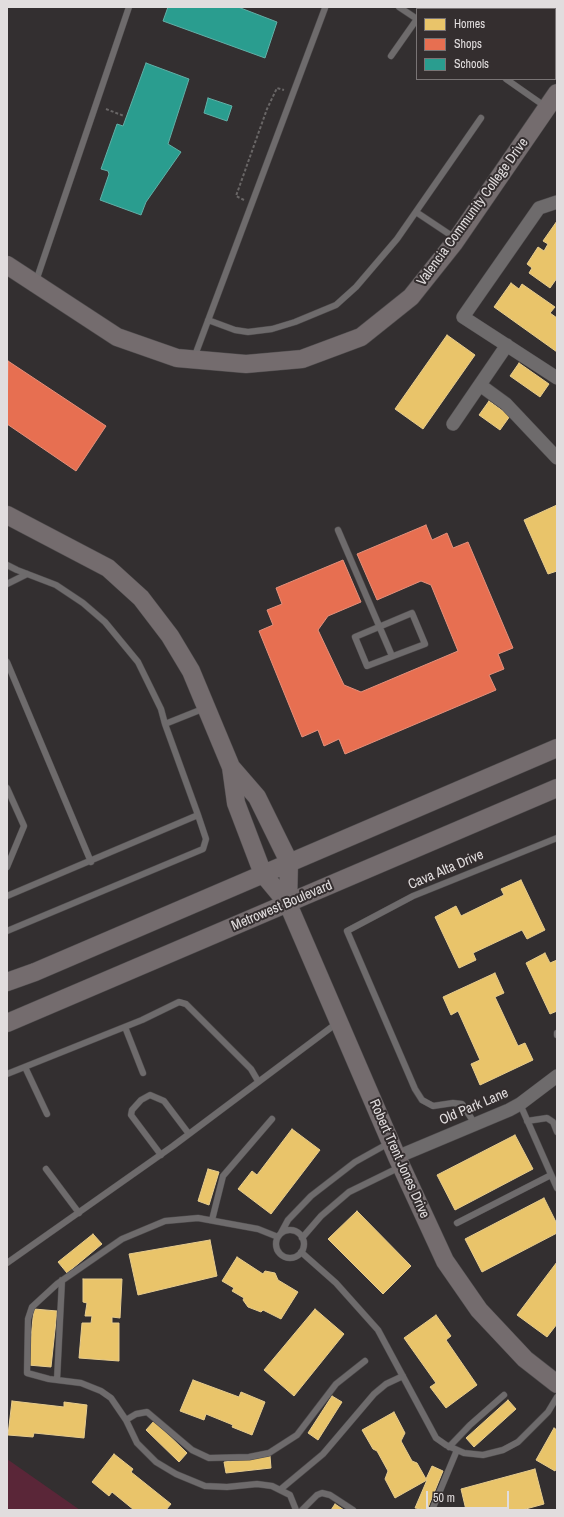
<!DOCTYPE html>
<style>
body{margin:0}
#map{position:relative;width:564px;height:1517px;overflow:hidden;background:#332f30;font-family:"Archivo Narrow",sans-serif}
canvas{display:block}
.frame{position:absolute;inset:0;border:8px solid #e1ddde;pointer-events:none}
.legend{position:absolute;left:416px;top:8px;width:140px;height:72px;box-sizing:border-box;background:#342e2f;border:1px solid #797475;margin:0;padding:5px 7px;list-style:none;font-size:12px;color:#e1ddde}
.legend li{display:flex;align-items:center;gap:8px;height:20px}
.legend b{width:20px;border:1px solid #797475}
.scale{position:absolute;left:426px;top:1491px;width:83px;height:18px;box-sizing:border-box;border:2px solid #e1ddde;border-top:0;padding-left:5px;font-size:12px;line-height:14px;white-space:nowrap;color:#e1ddde;-webkit-text-stroke:3px #342e2f;paint-order:stroke}
</style>
<div id="map">
<canvas width="564" height="1517"></canvas>
<div class="frame"></div>
<ul class="legend">
<li><b style="height:11px;background:#e9c46a"></b>Homes</li>
<li><b style="height:11px;background:#e76f51"></b>Shops</li>
<li><b style="height:11px;background:#2a9d8f"></b>Schools</li>
</ul>
<div class="scale">50 m</div>
</div>
<script>
const context = document.querySelector('canvas').getContext('2d');
context.lineJoin = 'round';
function fill(path, color) {
  context.fillStyle = color;
  context.fill(path, 'evenodd');
}
function toPath(rows) {
  const path = new Path2D();
  for (const r of rows) {
    if (r.length === 3) {
      path.moveTo(r[0] + r[2], r[1]);
      path.arc(r[0], r[1], r[2], 0, 2 * Math.PI);
      continue;
    }
    path.moveTo(r[0], r[1]);
    for (let i = 2; i < r.length; i += 2) path.lineTo(r[i], r[i + 1]);
  }
  return path;
}
function trace(path, color, width, dash) {
  context.strokeStyle = color;
  context.lineWidth = width;
  context.lineCap = dash ? 'butt' : 'round';
  context.setLineDash(dash || []);
  context.stroke(path);
}
function label(font, color, halo, rows, align = 'center') {
  context.font = font + ' "Archivo Narrow",sans-serif';
  context.lineWidth = 4;
  context.setLineDash([]);
  context.textBaseline = 'middle';
  context.strokeStyle = halo;
  context.fillStyle = color;
  for (const [text, x, y, turn = 0] of rows) {
    context.save();
    context.translate(x, y);
    context.rotate((+turn || 0) * Math.PI / 180);
    context.textAlign = isNaN(turn) ? turn : align;
    if (halo) context.strokeText(text, 0, 0);
    context.fillText(text, 0, 0);
    context.restore();
  }
}
const green = toPath([
 [7,1459,80,1510,7,1510]
]);
const water = toPath([
 [455,7,557,7,557,36,555,38,555,9,457,9]
]);
const homes = toPath([
 [557,221,557,278,550,288,529,273,532,268,527,264,538,247,544,251,548,244,543,241,557,221],
 [511,283,519,289,522,284,555,307,550,313,557,318,557,352,494,307,511,283],
 [447,335,475,355,423,429,395,409,447,335],
 [519,363,549,384,540,397,510,376,519,363],
 [489,401,510,416,500,430,479,415,489,401],
 [557,505,557,571,548,574,524,520,557,505],
 [521,880,545,930,527,939,522,930,473,953,476,960,459,968,435,917,456,906,461,916,504,895,501,889,521,880],
 [545,953,550,963,557,960,557,1011,550,1014,526,963,545,953],
 [495,973,504,993,495,997,518,1046,525,1043,533,1060,480,1085,471,1064,480,1060,458,1011,451,1015,443,997,495,973],
 [292,1129,320,1150,271,1214,238,1189,252,1171,257,1175,292,1129],
 [515,1135,533,1169,455,1210,437,1175,515,1135],
 [208,1169,219,1172,209,1205,198,1201,208,1169],
 [544,1198,557,1224,557,1233,482,1272,465,1239,544,1198],
 [357,1211,411,1266,383,1294,328,1239,357,1211],
 [93,1234,102,1244,67,1273,58,1262,93,1234],
 [210,1240,217,1276,138,1295,129,1254,210,1240],
 [237,1257,263,1274,265,1271,275,1273,278,1280,298,1292,281,1319,263,1310,261,1312,248,1307,243,1300,244,1298,232,1291,234,1288,222,1281,237,1257],
 [557,1262,557,1324,547,1337,517,1315,557,1262],
 [83,1279,122,1279,120,1318,112,1317,112,1323,119,1323,119,1361,79,1358,82,1323,91,1323,92,1316,85,1316,87,1303,83,1302,83,1279],
 [34,1309,57,1311,51,1367,28,1365,34,1309],
 [315,1309,344,1334,294,1396,264,1370,315,1309],
 [436,1315,451,1336,446,1340,477,1385,446,1408,430,1387,436,1383,404,1338,436,1315],
 [193,1380,239,1397,241,1392,265,1402,252,1435,232,1427,233,1425,206,1414,204,1420,180,1411,193,1380],
 [332,1396,342,1402,318,1440,308,1433,332,1396],
 [508,1400,516,1409,474,1447,466,1438,508,1400],
 [12,1401,64,1407,64,1402,87,1405,84,1438,34,1433,33,1437,8,1435,12,1401],
 [394,1412,405,1433,401,1441,412,1461,417,1463,426,1479,432,1466,443,1471,427,1510,415,1508,427,1480,395,1498,385,1479,388,1471,377,1451,373,1449,362,1430,394,1412],
 [154,1421,187,1453,179,1462,146,1430,154,1421],
 [554,1428,557,1430,557,1467,555,1471,536,1460,554,1428],
 [114,1454,133,1469,131,1472,171,1504,166,1510,134,1510,112,1492,109,1496,92,1482,114,1454],
 [270,1456,271,1468,226,1473,224,1462,270,1456],
 [535,1469,544,1504,522,1510,466,1510,461,1489,535,1469],
 [335,1504,344,1510,331,1510,335,1504]
]);
const shops = toPath([
 [8,361,106,426,76,471,7,424,8,361],
 [426,525,432,540,447,533,453,548,468,542,513,648,498,654,504,669,489,675,496,690,345,754,339,739,324,746,318,730,302,737,259,631,273,625,267,610,282,604,276,588,343,560,361,602,328,616,318,630,344,685,361,692,458,651,431,585,421,581,377,600,357,554,426,525]
]);
const schools = toPath([
 [168,7,238,7,277,22,265,58,163,21,168,7],
 [146,63,189,79,168,144,181,152,146,202,141,215,100,200,109,174,108,171,101,169,117,124,123,126,146,63],
 [208,98,232,106,227,121,204,113,208,98]
]);
const path = toPath([
 [106,109,124,116],
 [244,200,236,196,267,109,277,88,284,90]
]);
const lane = toPath([
 [399,7,417,19],
 [391,56,417,19],
 [506,79,546,107],
 [416,212,455,238],
 [36,281,129,7],
 [208,320,235,330,248,332,272,329,295,322,336,305,356,287,397,239,481,118],
 [194,358,325,8],
 [338,530,392,656],
 [7,565,17,570,56,585,83,603,105,622,138,662,161,709,165,724],
 [7,584,27,574],
 [412,613,425,644,367,666,355,637,412,613],
 [7,662,91,862],
 [7,788,24,826,7,867],
 [7,896,198,815,165,724,205,708],
 [7,931,203,849,206,839,198,815],
 [125,1027,143,1073],
 [557,1033,557,1035],
 [25,1067,47,1114],
 [7,1074,142,1020,179,1002,186,1004,251,1069,258,1081],
 [520,1104,557,1188],
 [527,1121,547,1118,553,1122,557,1132],
 [475,1124,462,1104,453,1103,433,1106,422,1100,415,1089,347,931,413,896,557,838],
 [161,1155,131,1115,132,1110,141,1100,150,1095,164,1101,189,1134],
 [46,1169,79,1213],
 [212,1220,223,1176,272,1119],
 [457,1223,551,1175],
 [290,1244,14],
 [281,1233,288,1220,311,1196,355,1162,389,1143],
 [278,1237,258,1229,198,1218,165,1221,122,1239,57,1284,32,1307,28,1319,27,1373,49,1379,81,1383,101,1391,111,1398,126,1420,137,1443,156,1462,176,1474,205,1486,227,1487,257,1484,272,1486,290,1495,296,1510],
 [302,1238,321,1216,349,1192,400,1167],
 [301,1252,336,1283,378,1330,436,1438,446,1445,464,1453,483,1455,503,1450,518,1442,548,1412,557,1397],
 [7,1263,173,1146,337,1023],
 [57,1380,62,1280],
 [126,1420,136,1414,147,1412,192,1450,209,1458,249,1457,269,1453,297,1435,336,1384,365,1361],
 [449,1447,470,1425,504,1395],
 [281,1489,323,1454,374,1394,386,1384,403,1376],
 [302,1510,317,1495,322,1493,330,1495,353,1510],
 [432,1510,457,1450]
]);
const street = toPath([
 [557,202,539,208,463,317,557,378],
 [480,385,506,404,557,458],
 [453,424,507,345],
 [397,1157,509,1110,520,1104,557,1076]
]);
const secondary = toPath([
 [7,265,117,337,177,358,246,364,302,359,361,337,411,297,454,243,557,93],
 [7,515,108,568,141,598,170,636,191,671,231,767,236,803,263,874,288,904,397,1157,445,1261,479,1310,525,1359,557,1384],
 [231,767,257,797,289,862,288,904],
 [7,982,35,972,557,748],
 [7,1023,557,788]
]);
const streetNames = [
 ["Valencia Community College Drive",473,212,-54],
 ["Cava Alta Drive",446,870,-23],
 ["Metrowest Boulevard",282,906,-23],
 ["Old Park Lane",474,1107,-23],
 ["Robert Trent Jones Drive",399,1159,66]
];
fill(green, '#5a2638');
fill(water, '#772a46');
fill(homes, '#e9c46a');
trace(homes, '#e7cc8d', 1);
fill(shops, '#e76f51');
trace(shops, '#e5907b', 1);
fill(schools, '#2a9d8f');
trace(schools, '#61b0a7', 1);
trace(lane, '#4e4b4c', 7);
trace(street, '#4e4b4c', 14);
trace(secondary, '#4e4b4c', 19);
trace(path, '#696666', 2, [3, 2]);
trace(lane, '#6e6b6c', 6);
trace(street, '#6e6b6c', 13);
trace(secondary, '#746c6e', 18);
label('14px', '#e1ddde', '#342e2f', streetNames);
</script>
